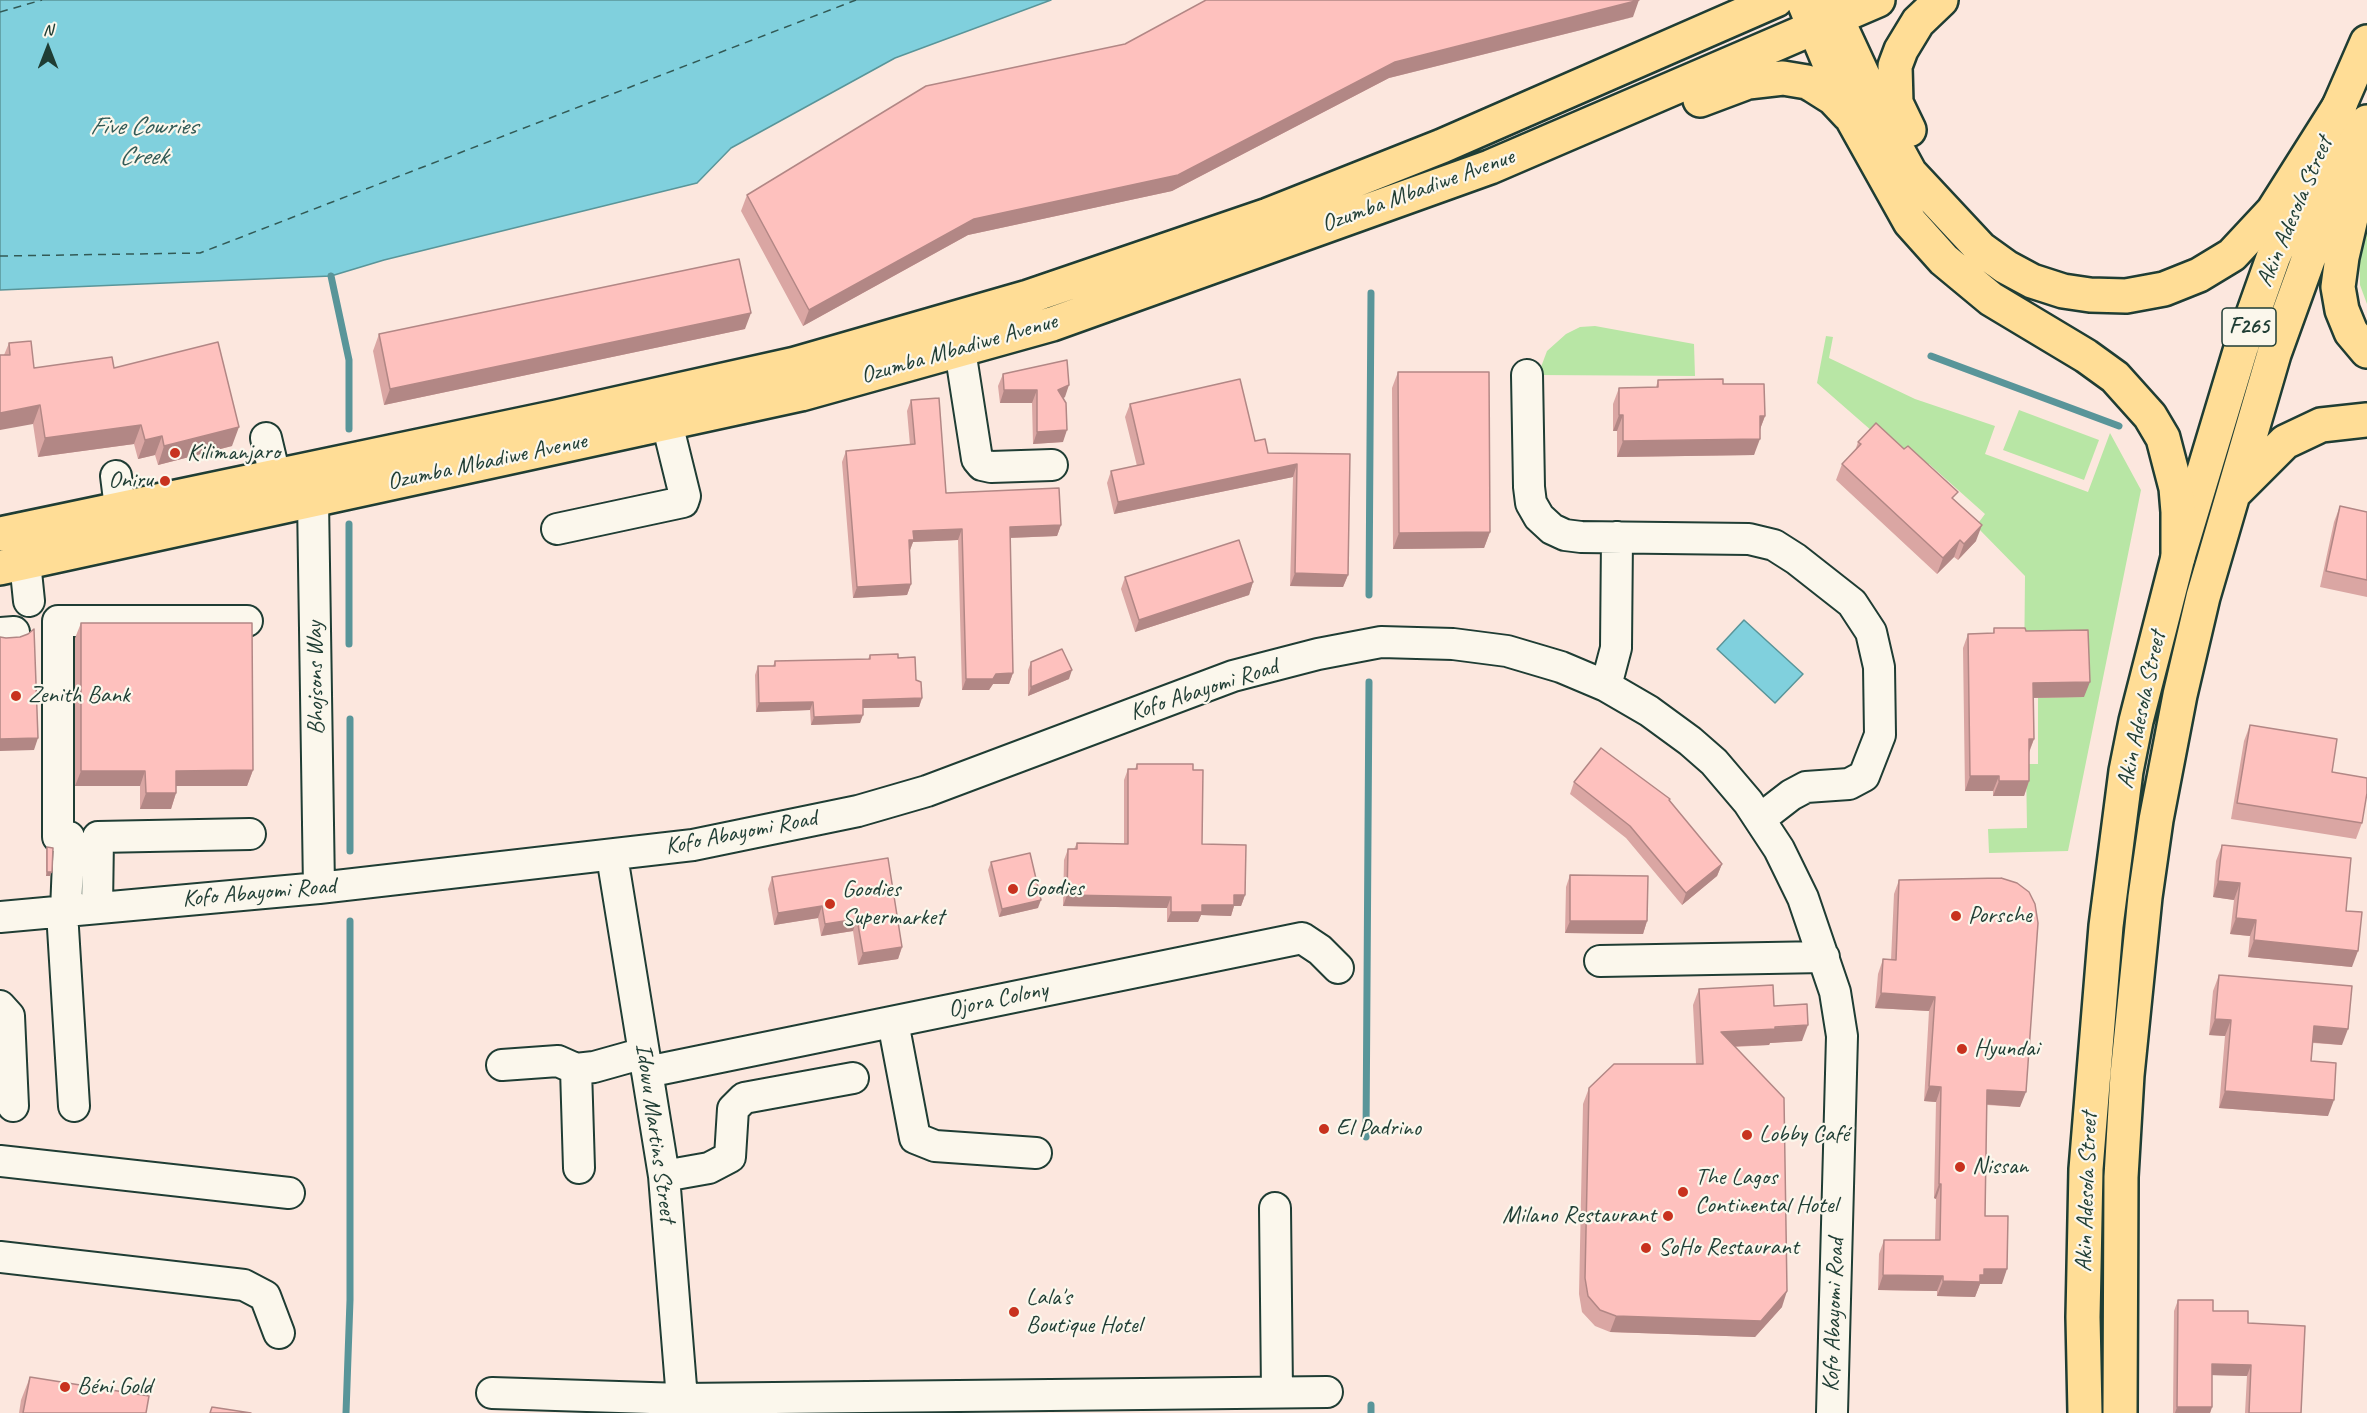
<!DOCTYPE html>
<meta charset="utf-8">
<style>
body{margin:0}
#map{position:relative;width:2367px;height:1413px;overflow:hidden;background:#fce7de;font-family:Caveat,sans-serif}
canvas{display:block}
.north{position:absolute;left:18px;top:18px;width:60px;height:60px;-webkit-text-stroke:4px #fbf7ec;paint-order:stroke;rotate:0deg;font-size:16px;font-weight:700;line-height:24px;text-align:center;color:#1f3d34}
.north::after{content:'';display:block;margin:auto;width:21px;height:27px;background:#1f3d34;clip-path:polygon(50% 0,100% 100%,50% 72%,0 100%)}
</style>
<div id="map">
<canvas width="2367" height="1413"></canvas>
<div class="north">N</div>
</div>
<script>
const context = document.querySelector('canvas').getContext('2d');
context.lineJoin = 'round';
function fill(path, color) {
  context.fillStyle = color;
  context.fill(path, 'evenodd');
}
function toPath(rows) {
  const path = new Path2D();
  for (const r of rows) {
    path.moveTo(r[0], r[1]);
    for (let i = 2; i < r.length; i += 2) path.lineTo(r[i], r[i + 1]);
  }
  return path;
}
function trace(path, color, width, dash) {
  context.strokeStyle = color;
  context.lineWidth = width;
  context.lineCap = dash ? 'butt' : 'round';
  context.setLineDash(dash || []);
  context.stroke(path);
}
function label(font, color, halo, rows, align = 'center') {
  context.font = font + ' Caveat,sans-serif';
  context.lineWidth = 4.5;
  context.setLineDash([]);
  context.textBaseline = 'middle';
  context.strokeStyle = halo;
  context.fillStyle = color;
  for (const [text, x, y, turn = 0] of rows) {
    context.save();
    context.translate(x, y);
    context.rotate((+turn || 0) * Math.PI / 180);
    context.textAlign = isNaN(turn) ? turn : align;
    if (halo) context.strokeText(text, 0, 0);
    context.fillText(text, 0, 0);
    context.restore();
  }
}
const green = toPath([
 [2367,223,2367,304,2360,285,2359,243],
 [1595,326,1694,344,1695,376,1538,375,1547,351,1566,334,1580,327],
 [1826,336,1833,337,1829,358,1915,399,1995,426,1985,454,2088,492,2110,433,2141,490,2068,851,1989,853,1988,829,2027,828,2026,764,2038,764,2038,677,2024,676,2025,576,1976,526,1985,514,1929,464,1920,473,1817,383],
 [2019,410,2099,440,2084,480,2003,450]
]);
const water = toPath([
 [0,0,1051,0,895,58,731,148,697,183,384,260,331,276,0,290,0,0],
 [1744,620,1803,674,1775,703,1717,649,1744,620]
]);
const stream = toPath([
 [331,276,349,360,349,429],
 [1931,356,2119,426],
 [349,524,349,644],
 [1369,595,1371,293],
 [350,719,350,851],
 [1366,1137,1369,682],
 [346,1413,350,1300,350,921],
 [1371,1413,1371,1405]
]);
const ferry = toPath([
 [0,12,42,0],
 [0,256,200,253,856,0]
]);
const minor = toPath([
 [960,350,977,459,982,465,991,467,1052,465],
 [1527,375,1529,487,1531,503,1539,517,1552,529,1565,535,1581,537,1749,539,1774,545,1796,559,1852,603,1871,632,1879,667,1880,735,1864,776,1849,784,1806,787,1791,795,1760,819],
 [266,438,275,476],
 [116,476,120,508],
 [308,478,313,500,319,888],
 [557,529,683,502,685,496,667,423],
 [25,562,29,601],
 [0,633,14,632],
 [1606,686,1616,648,1617,537],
 [612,856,664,1176,682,1399,681,1413],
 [97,908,98,837,250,834],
 [66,911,69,837,58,837,58,621,247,621],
 [62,912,74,1106],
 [0,917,319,888,693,845,858,811,927,791,1233,676,1318,654,1381,642,1453,644,1507,651,1561,667,1606,686,1649,711,1690,741,1714,762,1748,802,1779,849,1803,898,1835,992,1842,1036,1832,1413],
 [1600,961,1824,957],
 [0,1006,9,1016,13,1106],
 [893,1022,915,1138,935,1146,1036,1153],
 [502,1065,558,1061,576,1069,594,1067,644,1053],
 [576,1069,579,1168],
 [647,1072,1302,938,1320,950,1338,968],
 [0,1161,289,1193],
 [664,1176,709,1168,730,1157,733,1109,744,1098,853,1078],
 [1275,1208,1277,1392],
 [0,1257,244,1285,265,1296,279,1333],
 [492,1393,682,1399,1327,1392]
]);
const major = toPath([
 [2362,171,2342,257,2338,287,2342,310,2351,332,2367,351],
 [2236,491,2285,442,2321,425,2367,420],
 [2085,1413,2083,1317,2086,1169,2106,926,2126,771,2136,721,2178,557,2241,348,2273,258,2367,42],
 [2120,1413,2121,1177,2127,1075,2145,897,2156,820,2180,695,2203,597,2274,354,2317,235,2367,122]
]);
const highway = toPath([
 [1803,0,1853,120,1910,222,1944,260,1991,299,2086,356,2115,377,2150,416,2163,438,2176,488,2178,512,2178,557],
 [1828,0,1898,151,1910,173,1981,249,2006,267,2032,281,2063,291,2090,295,2126,296,2164,289,2199,275,2232,255,2273,211,2340,105],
 [1700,100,1748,82,1783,78,1807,82,1814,86,1833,98,1849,115],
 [1909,130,1896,103,1895,66,1901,50,1918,22,1941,0],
 [0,534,557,417,795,364,1028,297,1268,215,1442,146,1776,0],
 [0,568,801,394,1052,324,1490,167,1878,0]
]);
const wall = toPath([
 [1633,17,1389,78,1172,191,968,235,803,326,741,211,747,195],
 [745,329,384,405,373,351,379,334],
 [9,343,34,368,114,368,232,446,158,465,155,455,138,459,134,444,38,457,33,424,4,355],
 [1398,372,1490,532,1484,548,1393,549,1392,388],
 [1003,374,1065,397,1063,398,1063,442,1033,444,1032,403,1000,403,998,386],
 [1658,380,1723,384,1765,416,1760,429,1754,455,1617,457,1617,431,1613,431,1613,404,1619,388,1656,387],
 [911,400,946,493,1061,525,1057,536,1010,538,1013,673,1009,684,993,684,989,690,962,690,958,540,913,542,910,550,911,584,907,595,853,598,842,462,846,451,910,445,907,411],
 [1130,404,1255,441,1268,453,1350,454,1348,575,1343,587,1290,586,1293,477,1114,514,1107,483,1111,471,1137,466,1125,417],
 [1858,442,1955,500,1976,541,1958,560,1954,557,1937,574,1836,480,1842,464,1855,451],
 [2340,506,2367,512,2367,597,2320,587,2334,522],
 [1125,577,1253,582,1249,595,1135,632,1121,589],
 [81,623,253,770,247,786,176,786,176,793,171,809,140,809,140,786,75,786,75,638],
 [1994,628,2026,631,2084,697,2033,698,2034,739,2029,753,2029,781,2024,796,1993,796,1993,791,1965,791,1963,648,1968,634,1993,633],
 [870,655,898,658,916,680,922,698,919,707,863,708,860,723,811,725,810,710,756,712,755,675,758,666,773,666,775,661,868,659],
 [1031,662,1069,679,1028,696,1028,670],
 [2250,725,2362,823,2356,839,2231,819,2244,741],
 [1137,764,1193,770,1202,844,1245,895,1241,906,1234,906,1231,916,1201,915,1198,922,1167,922,1167,908,1063,906,1064,860,1068,849,1074,849,1077,843,1124,844,1124,780,1128,769,1135,769],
 [1574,782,1669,801,1722,864,1717,876,1682,905,1626,838,1570,794],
 [2222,845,2346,911,2352,967,2248,957,2250,936,2230,934,2234,900,2213,897,2216,861],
 [47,847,50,876,46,876,46,851],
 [888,858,902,947,898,959,858,965,853,931,821,936,818,918,774,925,768,889,772,877],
 [991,862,1038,908,999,917,988,870],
 [1570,875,1647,921,1643,934,1565,933,1566,887],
 [1899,880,2020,1107,1987,1105,1985,1216,2002,1284,1980,1284,1975,1297,1937,1296,1937,1291,1878,1290,1879,1254,1884,1240,1935,1240,1936,1199,1934,1198,1936,1102,1924,1101,1929,1011,1875,1008,1878,974,1883,959,1891,960,1894,894],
 [2219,975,2342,1045,2313,1043,2311,1061,2328,1116,2219,1108,2225,1036,2209,1035,2213,991],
 [1699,989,1774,1006,1802,1041,1770,1043,1769,1045,1735,1047,1782,1307,1755,1337,1610,1332,1595,1326,1582,1312,1579,1294,1583,1104,1589,1088,1696,1064,1693,1005],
 [2178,1300,2248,1323,2301,1413,2245,1413,2247,1376,2212,1375,2212,1407,2210,1413,2173,1413,2174,1311],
 [30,1377,146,1413,19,1413,21,1400]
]);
const shadedWall = toPath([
 [1639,0,1633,17,1389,78,1172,191,968,235,803,326,809,310,974,219,1395,62],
 [751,313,745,329,384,405,390,389],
 [1069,385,1065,397,1054,403,1058,390],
 [1004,390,1037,390,1032,403,1000,403],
 [40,405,33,424,0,430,0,413],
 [1619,415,1623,415,1617,431,1613,431],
 [1760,416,1765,416,1759,432],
 [141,425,134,444,38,457,45,438],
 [239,427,232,446,158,465,164,446],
 [1067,430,1063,442,1033,444,1037,432],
 [162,436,155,455,138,459,145,440],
 [1760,439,1754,455,1617,457,1623,441],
 [1297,464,1293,477,1114,514,1118,502],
 [1061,525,1057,536,1006,538,1010,527],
 [1982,525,1976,541,1958,560,1964,544],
 [962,529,958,540,913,542,910,550,905,551,913,531],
 [1490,532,1484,548,1393,549,1399,533],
 [1960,540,1954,557,1937,574,1943,558],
 [1295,573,1348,575,1343,587,1290,586],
 [1253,582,1249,595,1135,632,1139,620],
 [911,584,907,595,853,598,857,587],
 [1072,670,1069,679,1028,696,1031,687],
 [1013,673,1009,684,993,684,989,690,962,690,966,679,996,674],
 [2090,682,2084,697,2027,698,2033,683],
 [922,698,919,707,860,708,863,700],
 [813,702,810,710,756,712,759,703],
 [863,715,860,723,811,725,814,717],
 [38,738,34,750,0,751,0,739],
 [2029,739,2034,739,2028,754],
 [253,770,247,786,171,786,176,771],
 [81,771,145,771,140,786,75,786],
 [1970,776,1999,776,1993,791,1965,791],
 [1999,781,2029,781,2024,796,1993,796],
 [146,793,176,793,171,809,140,809],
 [1722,864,1717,876,1682,905,1686,893],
 [47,872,52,872,50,876,46,876],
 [2218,881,2240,883,2234,900,2213,897],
 [1067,895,1171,897,1167,908,1063,906],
 [1234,895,1245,895,1241,906,1234,906,1231,916,1201,915,1198,922,1167,922,1171,912],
 [1041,900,1038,908,999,917,1002,909],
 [822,906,818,918,774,925,778,913],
 [2236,918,2256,920,2250,936,2230,934],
 [857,919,853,931,821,936,825,924],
 [1570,921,1647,921,1643,934,1565,933],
 [2254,940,2358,951,2352,967,2248,957],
 [902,947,898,959,858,965,863,953],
 [1881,993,1935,997,1929,1011,1875,1008],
 [2215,1019,2231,1020,2225,1036,2209,1035],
 [1808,1025,1802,1041,1770,1043,1769,1045,1715,1047,1721,1032],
 [2314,1026,2348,1029,2342,1045,2308,1042],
 [1929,1086,1941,1087,1936,1102,1924,1101],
 [1987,1090,2026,1092,2020,1107,1982,1104],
 [2225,1091,2334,1100,2328,1116,2219,1108],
 [1939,1184,1941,1184,1936,1199,1934,1198],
 [1984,1269,2007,1269,2002,1284,1980,1284,1975,1297,1937,1296,1943,1281],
 [1883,1275,1943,1276,1937,1291,1878,1290],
 [1787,1291,1782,1307,1755,1337,1610,1332,1616,1316],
 [2212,1364,2251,1365,2247,1376,2208,1375],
 [2177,1407,2212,1407,2210,1413,2175,1413]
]);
const building = toPath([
 [1206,0,1639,0,1395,62,1178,175,974,219,809,310,747,195,926,86,1125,44,1206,0],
 [739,259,751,313,390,389,379,334,739,259],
 [31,341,34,368,112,357,114,368,218,342,239,427,164,446,162,436,145,440,141,425,45,438,40,405,0,413,0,355,10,355,9,343,31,341],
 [1067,360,1069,385,1058,390,1066,403,1067,430,1037,432,1037,390,1004,390,1003,374,1067,360],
 [1398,372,1489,372,1490,532,1399,533,1398,372],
 [1240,379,1255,441,1265,439,1268,453,1350,454,1348,575,1295,573,1297,464,1118,502,1111,471,1144,464,1130,404,1240,379],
 [1723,379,1723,384,1764,384,1765,416,1760,416,1760,439,1623,441,1623,415,1619,415,1619,388,1658,387,1658,380,1723,379],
 [939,398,946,493,1059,488,1061,525,1010,527,1013,673,996,674,993,679,966,679,962,529,913,531,914,540,909,540,911,584,857,587,846,451,915,444,911,400,939,398],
 [1876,423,1904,449,1908,446,1958,492,1952,498,1982,525,1964,544,1960,540,1943,558,1842,464,1861,444,1858,442,1876,423],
 [2340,506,2367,512,2367,580,2326,571,2340,506],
 [1239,540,1253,582,1139,620,1125,577,1239,540],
 [81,623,252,623,253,770,176,771,176,793,146,793,145,771,81,771,81,623],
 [1994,628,2025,628,2026,631,2088,630,2090,682,2033,683,2034,739,2029,739,2029,781,1999,781,1999,776,1970,776,1968,634,1994,633,1994,628],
 [34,629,38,738,0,739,0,637,6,638,20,637,28,634,34,629],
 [1062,649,1072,670,1031,687,1031,662,1062,649],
 [898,654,898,658,915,657,916,680,921,682,922,698,863,700,863,715,814,717,813,702,759,703,758,666,775,666,775,661,870,659,870,655,898,654],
 [2250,725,2337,739,2332,772,2367,778,2367,793,2362,823,2237,803,2250,725],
 [1601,748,1670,799,1669,800,1722,864,1686,893,1630,826,1574,782,1601,748],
 [1137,764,1193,764,1193,770,1203,770,1202,844,1246,845,1245,895,1234,895,1234,905,1202,905,1202,912,1171,912,1171,897,1067,895,1068,849,1077,849,1077,843,1128,844,1128,769,1137,769,1137,764],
 [2222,845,2351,858,2346,911,2362,912,2358,951,2254,940,2256,920,2236,918,2240,883,2218,881,2222,845],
 [47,847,53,848,52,872,47,872,47,847],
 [1030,853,1041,900,1002,909,991,862,1030,853],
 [888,858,902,947,863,953,857,919,825,924,822,906,778,913,772,877,888,858],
 [1570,875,1648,876,1647,921,1570,921,1570,875],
 [2001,878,2017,883,2029,892,2035,904,2038,923,2026,1092,1987,1090,1985,1216,2008,1216,2007,1269,1984,1269,1984,1275,1980,1275,1980,1282,1943,1281,1943,1276,1883,1275,1884,1240,1940,1240,1941,1184,1939,1184,1941,1087,1929,1086,1935,997,1881,993,1883,959,1896,960,1899,880,2001,878],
 [2219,975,2352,986,2348,1029,2314,1026,2311,1061,2336,1063,2334,1100,2225,1091,2231,1020,2215,1019,2219,975],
 [1773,985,1774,1006,1807,1004,1808,1025,1775,1027,1775,1029,1721,1032,1784,1098,1787,1291,1761,1321,1616,1316,1600,1310,1588,1296,1585,1278,1589,1088,1614,1064,1703,1064,1699,989,1773,985],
 [2178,1300,2213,1300,2213,1311,2248,1311,2248,1323,2305,1326,2301,1413,2249,1413,2251,1365,2212,1364,2212,1407,2177,1407,2178,1300],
 [30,1377,149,1396,146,1413,23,1413,30,1377],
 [212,1407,251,1413,210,1413,212,1407]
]);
const markers = [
 [175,453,6,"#c8321e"],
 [165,481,6,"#c8321e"],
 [16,696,6,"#c8321e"],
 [1013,889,6,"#c8321e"],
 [830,904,6,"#c8321e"],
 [1956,916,6,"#c8321e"],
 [1962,1049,6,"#c8321e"],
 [1324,1129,6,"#c8321e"],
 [1747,1135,6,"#c8321e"],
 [1960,1167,6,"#c8321e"],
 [1683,1192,6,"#c8321e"],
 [1668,1216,6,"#c8321e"],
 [1646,1248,6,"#c8321e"],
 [1014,1312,6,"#c8321e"],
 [65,1387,6,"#c8321e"]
];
const shields = [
 [2249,327,54]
];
const shieldNames = [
 ["F265",2249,327]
];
const streetNames = [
 ["Ozumba Mbadiwe Avenue",1418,191,-20],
 ["Akin Adesola Street",2295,212,-67],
 ["Ozumba Mbadiwe Avenue",959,349,-16],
 ["Ozumba Mbadiwe Avenue",487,462,-12],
 ["Bhojsons Way",316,678,-91],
 ["Kofo Abayomi Road",1204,690,-18],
 ["Akin Adesola Street",2142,710,-78],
 ["Kofo Abayomi Road",741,833,-11],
 ["Kofo Abayomi Road",259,893,-5],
 ["Ojora Colony",998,1000,-12],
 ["Idowu Martins Street",655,1133,82],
 ["Akin Adesola Street",2087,1192,-88],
 ["Kofo Abayomi Road",1834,1315,-88]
];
const poiNames = [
 ["Kilimanjaro",187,453],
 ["Oniru",153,481,"right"],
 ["Zenith Bank",28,696],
 ["Goodies",1025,889],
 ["Goodies",842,890],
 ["Supermarket",842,918],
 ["Porsche",1968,916],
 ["Hyundai",1974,1049],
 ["El Padrino",1336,1129],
 ["Lobby Café",1759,1135],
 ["Nissan",1972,1167],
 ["The Lagos",1695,1178],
 ["Continental Hotel",1695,1206],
 ["Milano Restaurant",1656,1216,"right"],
 ["SoHo Restaurant",1658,1248],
 ["Lala's",1026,1298],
 ["Boutique Hotel",1026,1326],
 ["Béni Gold",77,1387]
];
const waterNames = [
 ["Five Cowries",143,127],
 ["Creek",143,157]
];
fill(green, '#b8e6a5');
fill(water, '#80d0dd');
trace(water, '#599599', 1.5);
trace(stream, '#599599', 7);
trace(ferry, '#325a56', 1.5, [8, 6]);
trace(minor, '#1f3d34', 34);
trace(major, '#1f3d34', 38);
trace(highway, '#1f3d34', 38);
trace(minor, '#fbf7ec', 30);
trace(major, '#ffdd96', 33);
trace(highway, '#ffdd96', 33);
fill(wall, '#daa6a3');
fill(shadedWall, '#b28785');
fill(building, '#fec1be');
trace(building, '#b28785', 1.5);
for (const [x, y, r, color] of markers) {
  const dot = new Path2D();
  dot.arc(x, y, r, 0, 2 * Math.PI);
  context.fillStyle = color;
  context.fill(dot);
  trace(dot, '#fbf7ec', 2);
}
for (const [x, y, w] of shields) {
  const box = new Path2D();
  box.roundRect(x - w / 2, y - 19, w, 38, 4.5);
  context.fillStyle = '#fbf7ec';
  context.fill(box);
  trace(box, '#1f3d34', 1.5);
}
label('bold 22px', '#1f3d34', null, shieldNames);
label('24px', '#1f3d34', '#fbf7ec', streetNames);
label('24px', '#1f3d34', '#fbf7ec', poiNames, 'left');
label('italic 26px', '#325a56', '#fbf7ec', waterNames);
</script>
